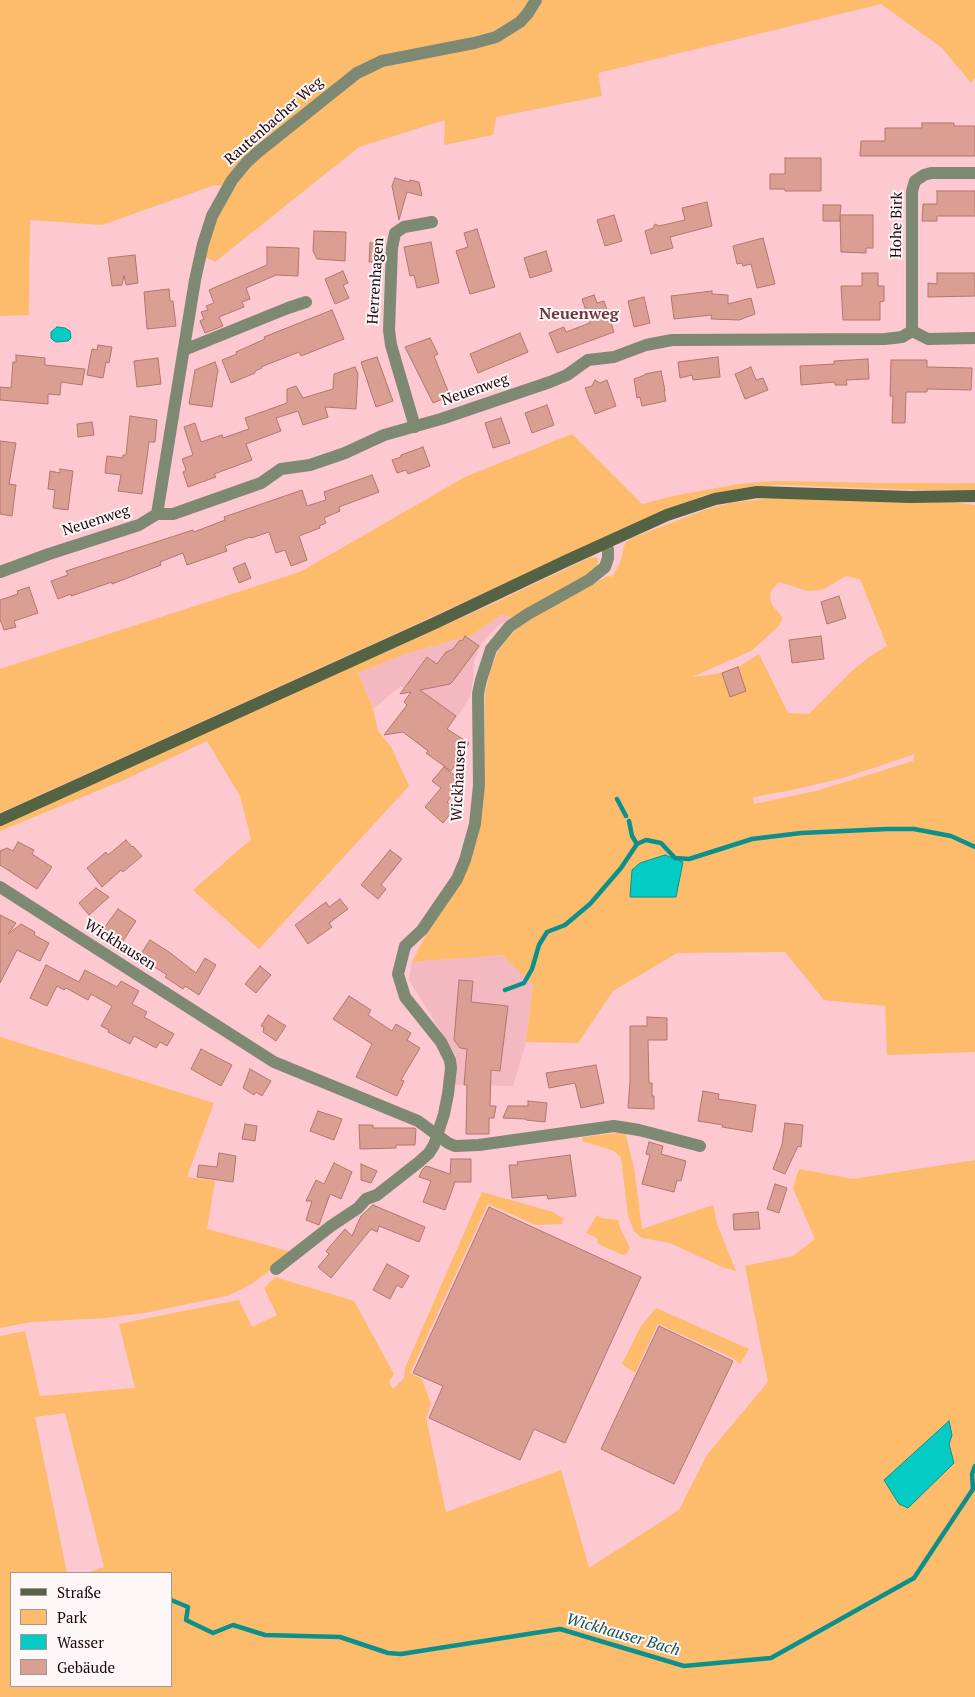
<!DOCTYPE html>
<meta charset="utf-8">
<style>
body{margin:0}
#map{position:relative;width:975px;height:1697px;overflow:hidden;background:#fdc8cf;font-family:"PT Serif",serif}
canvas{display:block}
.legend{position:absolute;left:10px;top:1572px;width:162px;height:115px;box-sizing:border-box;background:#fef7f8;border:1px solid #a39799;margin:0;padding:6px 9px;list-style:none;font-size:15px;color:#1b060a}
.legend li{display:flex;align-items:center;gap:10px;height:25px}
.legend b{width:25px;border:1px solid #a39799}
</style>
<div id="map">
<canvas width="975" height="1697"></canvas>
<ul class="legend">
<li><b style="height:6px;background:#546344"></b>Straße</li>
<li><b style="height:14px;background:#fdbb6c"></b>Park</li>
<li><b style="height:14px;background:#04cbc3"></b>Wasser</li>
<li><b style="height:14px;background:#db9e93"></b>Gebäude</li>
</ul>
</div>
<script>
const context = document.querySelector('canvas').getContext('2d');
context.lineJoin = 'round';
function fill(path, color) {
  context.fillStyle = color;
  context.fill(path, 'evenodd');
}
function toPath(rows) {
  const path = new Path2D();
  for (const r of rows) {
    path.moveTo(r[0], r[1]);
    for (let i = 2; i < r.length; i += 2) path.lineTo(r[i], r[i + 1]);
  }
  return path;
}
function trace(path, color, width, dash) {
  context.strokeStyle = color;
  context.lineWidth = width;
  context.lineCap = dash ? 'butt' : 'round';
  context.setLineDash(dash || []);
  context.stroke(path);
}
function label(font, color, halo, rows, align = 'center') {
  context.font = font + ' "PT Serif",serif';
  context.lineWidth = 4;
  context.setLineDash([]);
  context.textBaseline = 'middle';
  context.strokeStyle = halo;
  context.fillStyle = color;
  for (const [text, x, y, turn = 0] of rows) {
    context.save();
    context.translate(x, y);
    context.rotate((+turn || 0) * Math.PI / 180);
    context.textAlign = isNaN(turn) ? turn : align;
    if (halo) context.strokeText(text, 0, 0);
    context.fillText(text, 0, 0);
    context.restore();
  }
}
const built = toPath([
 [501,615,513,617,498,626,482,642,474,660,473,679,470,697,457,717,439,704,414,696,401,686,373,709,358,673,405,654,472,635],
 [502,955,533,985,526,1042,513,1086,454,1085,456,1056,409,980,412,962]
]);
const green = toPath([
 [0,0,529,0,522,12,502,29,461,40,389,54,223,185,219,186,215,185,102,225,30,220,29,315,0,316],
 [543,0,975,0,975,78,971,83,942,48,881,4,598,73,602,96,496,117,493,135,444,145,445,120,359,147,215,262,204,256,217,215,249,165,371,70,461,50,533,16],
 [572,434,642,504,678,495,739,484,776,481,881,483,975,483,975,490,915,490,781,485,749,487,702,496,627,527,373,644,0,813,0,669,300,572,465,477],
 [771,498,952,502,975,505,975,1052,887,1055,885,1006,824,1000,785,952,677,953,613,991,578,1043,526,1042,533,985,502,955,412,962,437,913,469,861,485,785,485,695,490,671,498,651,515,630,533,616,608,576,612,577,620,563,625,543,632,538,707,509,730,503],
 [846,576,860,579,887,646,869,657,851,672,809,714,788,713,759,654,740,666,716,674,692,677,751,651,778,627,783,618,772,605,770,598,771,591,779,582,807,591,822,590],
 [915,754,913,761,816,791,754,804,753,797,792,790,843,778],
 [591,557,597,558,598,561,597,567,593,572,513,617,501,615,472,635,405,654,358,673,373,709,378,731,391,747,409,786,259,949,193,890,251,839,240,796,207,741,126,779,0,831,0,825,492,604],
 [0,1037,214,1103,187,1177,215,1181,207,1229,288,1251,280,1262,252,1284,227,1296,144,1313,105,1318,31,1322,0,1328],
 [625,1132,634,1168,642,1229,713,1205,717,1224,736,1271,722,1267,670,1243,642,1238,634,1231,628,1216,621,1157,614,1151,583,1141,582,1140,583,1137],
 [975,1160,975,1697,0,1697,0,1336,25,1331,40,1396,135,1388,119,1324,239,1300,252,1327,277,1315,264,1288,275,1277,354,1301,394,1374,389,1382,393,1389,404,1378,405,1368,482,1192,553,1212,564,1219,561,1224,536,1225,488,1204,410,1373,422,1379,431,1404,426,1418,446,1512,561,1470,589,1568,679,1510,707,1455,768,1382,745,1266,793,1256,815,1239,793,1188,799,1169,853,1179],
 [65,1413,104,1567,87,1573,171,1573,171,1686,11,1686,11,1573,67,1573,35,1417],
 [597,1215,601,1218,618,1220,620,1228,630,1248,627,1253,623,1255,598,1244,597,1239,595,1237,586,1233],
 [656,1308,749,1349,740,1364,733,1358,658,1324,635,1373,622,1364,641,1326]
]);
const water = toPath([
 [57,327,65,328,70,331,71,338,68,341,56,342,53,340,51,338,51,332,57,327],
 [665,855,683,862,676,897,630,897,632,870,640,863,665,855],
 [949,1421,952,1435,949,1444,954,1463,908,1508,899,1504,884,1480,949,1421]
]);
const stream = toPath([
 [617,799,626,816],
 [629,821,632,836,637,844],
 [505,990,524,983,532,969,539,945,547,932,565,925,590,904,621,868,637,844,646,840,661,843,675,858,689,859,752,839,801,833,887,829,914,829,951,836,975,847],
 [171,1600,188,1607,186,1620,213,1633,233,1625,265,1635,340,1637,388,1653,401,1654,560,1629,684,1666,771,1658,914,1578,973,1489,972,1474,975,1466]
]);
const building = toPath([
 [922,123,954,123,954,126,975,126,975,156,860,156,861,141,885,141,885,128,922,128,922,123],
 [785,158,821,158,821,191,785,191,785,189,770,189,770,174,785,174,785,158],
 [395,178,409,182,410,180,419,182,422,196,407,192,399,220,392,186,395,178],
 [937,191,975,191,975,216,937,216,937,221,922,221,923,204,937,204,937,191],
 [707,202,712,226,670,237,673,248,651,254,645,231,653,228,655,224,659,226,685,220,682,208,707,202],
 [823,205,841,205,840,215,873,215,873,248,866,248,866,253,841,252,840,216,840,221,823,221,823,205],
 [614,215,622,241,605,246,597,220,614,215],
 [477,229,495,287,470,294,456,251,468,247,464,233,477,229],
 [314,231,346,232,345,261,317,259,313,251,314,231],
 [763,238,775,284,757,288,751,264,743,266,742,263,737,264,733,246,763,238],
 [431,242,439,283,417,288,414,275,410,276,404,247,431,242],
 [370,243,382,243,382,262,369,262,370,243],
 [267,247,299,248,298,276,276,275,246,288,250,299,242,302,244,307,219,317,223,326,205,333,200,321,204,319,201,312,208,310,206,306,214,303,209,290,267,265,267,247],
 [546,251,552,271,530,278,524,258,546,251],
 [135,255,138,283,126,285,124,275,122,285,112,286,108,258,135,255],
 [343,271,348,283,343,285,349,298,335,304,325,279,343,271],
 [862,273,878,273,878,286,884,286,884,301,880,302,880,320,843,320,841,286,862,286,862,273],
 [937,273,975,273,975,296,928,297,928,283,937,284,937,273],
 [169,289,170,301,173,301,176,326,147,329,144,292,169,289],
 [712,291,712,294,728,295,728,304,751,298,755,314,739,320,711,319,712,315,674,319,671,296,712,291],
 [594,295,597,303,604,301,614,332,557,353,549,333,564,327,566,332,590,323,582,299,594,295],
 [644,297,650,323,634,327,628,301,644,297],
 [332,310,344,339,301,356,299,352,261,367,262,368,255,371,255,373,231,383,222,360,237,354,236,352,265,339,264,337,332,310],
 [520,333,528,352,478,373,470,354,520,333],
 [430,338,438,354,434,356,450,396,433,403,405,347,430,338],
 [98,345,112,347,109,363,106,362,103,378,87,375,92,349,97,350,98,345],
 [16,355,45,358,45,365,85,369,82,385,61,382,60,395,48,394,48,404,0,400,0,387,11,388,13,362,16,362,16,355],
 [377,357,393,401,376,407,361,362,377,357],
 [718,357,720,377,693,380,692,375,680,378,678,362,718,357],
 [158,358,161,384,137,387,134,361,158,358],
 [868,359,869,379,846,380,847,385,835,385,835,382,801,385,800,366,834,364,834,361,868,359],
 [891,360,927,360,927,367,972,368,971,390,927,389,927,392,906,392,905,423,892,423,893,396,890,396,891,360],
 [215,362,218,370,212,407,189,404,195,370,215,362],
 [355,367,358,374,356,409,325,407,328,417,303,425,298,411,276,418,281,431,246,444,252,460,214,474,216,477,188,487,183,472,186,470,182,459,193,455,184,427,195,423,201,442,222,435,223,438,249,429,245,418,287,403,287,389,296,386,303,398,333,389,334,374,355,367],
 [751,367,756,380,763,378,768,390,745,399,735,374,751,367],
 [661,371,665,391,664,391,666,401,642,406,640,397,637,398,634,379,645,375,645,374,661,371],
 [595,380,600,383,607,380,616,406,595,414,585,388,592,386,595,380],
 [547,405,554,425,532,433,525,413,547,405],
 [130,416,157,420,155,442,149,442,142,494,118,491,121,475,105,473,107,456,123,458,123,455,126,455,130,416],
 [501,418,510,443,493,448,485,423,501,418],
 [92,422,94,435,78,437,77,424,92,422],
 [0,441,16,443,9,484,16,485,12,516,0,514,0,441],
 [423,447,430,466,408,474,406,470,397,473,392,460,401,457,401,455,423,447],
 [60,469,73,471,68,510,53,508,55,490,48,489,50,471,60,473,60,469],
 [372,475,379,492,339,507,340,511,324,518,326,523,319,526,320,528,299,536,307,560,291,566,285,550,276,553,269,532,251,538,250,537,225,546,227,551,187,565,183,553,160,562,161,565,112,584,112,582,71,596,71,594,58,599,51,581,68,575,66,571,193,530,194,532,225,520,224,517,302,490,307,506,326,500,324,492,372,475],
 [245,563,251,578,239,583,233,568,245,563],
 [29,587,38,613,14,621,16,627,4,630,0,619,0,600,18,594,17,591,29,587],
 [839,596,846,618,827,624,821,602,839,596],
 [465,636,479,646,453,681,450,684,420,690,456,716,447,729,469,743,451,771,426,753,428,751,403,732,384,735,407,705,404,702,411,692,400,694,427,657,437,664,446,652,453,649,460,640,462,641,465,636],
 [821,636,824,659,792,663,789,640,821,636],
 [738,667,746,691,730,697,722,673,738,667],
 [444,767,463,782,447,802,455,808,443,823,425,807,441,788,432,781,444,767],
 [126,840,132,847,133,846,142,856,123,872,121,870,102,887,87,868,106,852,108,855,126,840],
 [18,842,34,850,32,854,52,867,37,889,0,865,0,851,7,848,13,851,18,842],
 [390,850,402,859,381,885,386,889,378,899,361,885,390,850],
 [96,888,109,897,89,915,79,903,96,888],
 [340,899,348,909,329,923,332,927,308,944,295,925,326,902,329,907,340,899],
 [118,909,136,921,121,944,102,931,118,909],
 [0,915,16,923,8,934,21,924,35,932,34,935,49,943,40,961,17,950,0,983,0,915],
 [150,940,169,952,196,973,205,958,216,965,199,995,185,986,183,989,165,977,167,975,139,957,150,940],
 [46,965,79,982,85,970,117,987,121,981,139,991,132,1004,147,1012,144,1017,174,1034,167,1046,160,1042,156,1048,134,1036,130,1044,108,1032,109,1030,101,1026,112,1006,91,994,88,1000,66,988,64,990,57,986,47,1006,30,998,46,965],
 [260,966,271,975,256,993,245,984,260,966],
 [459,980,473,981,471,1002,508,1006,500,1071,491,1070,490,1106,496,1106,494,1118,489,1118,489,1134,466,1134,467,1085,464,1085,467,1049,460,1048,454,1040,459,980],
 [349,996,371,1010,368,1015,392,1031,396,1024,411,1033,407,1040,420,1048,401,1080,404,1081,397,1096,356,1077,372,1044,333,1019,349,996],
 [268,1015,286,1026,276,1041,263,1032,264,1027,261,1026,268,1015],
 [647,1017,667,1018,667,1040,648,1040,649,1083,652,1083,652,1096,654,1096,654,1109,628,1108,630,1082,630,1026,647,1026,647,1017],
 [201,1049,232,1065,221,1086,191,1069,201,1049],
 [596,1065,604,1103,581,1108,575,1083,549,1088,546,1073,596,1065],
 [250,1069,271,1081,262,1096,256,1092,254,1095,243,1088,250,1069],
 [703,1091,719,1094,718,1099,756,1105,752,1132,722,1127,723,1125,698,1121,703,1091],
 [528,1101,547,1103,545,1122,526,1120,526,1119,503,1118,508,1106,528,1106,528,1101],
 [318,1111,342,1119,334,1140,310,1131,318,1111],
 [785,1123,803,1125,801,1147,798,1146,785,1174,773,1169,782,1145,785,1123],
 [245,1124,257,1126,255,1141,242,1139,245,1124],
 [359,1125,373,1125,373,1128,414,1128,416,1129,415,1145,396,1145,396,1148,360,1149,359,1125],
 [649,1142,663,1146,661,1154,686,1161,681,1181,677,1180,674,1192,642,1184,650,1155,646,1154,649,1142],
 [219,1153,236,1156,233,1182,197,1177,199,1165,217,1167,219,1153],
 [570,1155,576,1196,548,1199,547,1195,512,1198,509,1165,518,1165,517,1162,570,1155],
 [451,1159,471,1159,471,1182,455,1182,445,1210,423,1202,431,1181,419,1177,422,1170,426,1166,450,1174,451,1159],
 [334,1163,352,1172,341,1199,330,1194,319,1225,306,1220,312,1201,306,1201,316,1180,324,1184,334,1163],
 [361,1164,377,1171,371,1183,361,1180,361,1164],
 [775,1184,787,1188,779,1213,767,1209,775,1184],
 [373,1205,425,1227,419,1242,379,1226,377,1232,371,1229,331,1278,318,1267,329,1254,326,1251,345,1229,352,1236,361,1216,373,1205],
 [489,1207,641,1277,565,1443,534,1429,520,1460,429,1418,443,1386,413,1373,489,1207],
 [758,1212,760,1229,734,1230,733,1214,758,1212],
 [387,1264,409,1276,402,1288,397,1285,390,1299,373,1290,387,1264],
 [659,1326,733,1361,674,1484,601,1449,659,1326]
]);
const minor = toPath([
 [912,331,912,191,915,181,924,175,931,173,975,173],
 [184,350,288,308,306,302],
 [415,427,391,345,389,330,392,248,395,233,404,227,432,222],
 [157,514,195,280,203,244,212,216,232,180,247,162,258,152,357,73,382,61,474,43,496,37,520,22,528,13,536,0],
 [0,572,49,554,139,525,157,514,173,514,244,489,261,483,281,469,310,465,345,453,384,435,441,419,550,382,567,375,588,360,614,357,646,345,672,340,885,339,902,337,912,331,928,339,975,338],
 [0,887,274,1062,418,1121,448,1143,455,1146,479,1145,614,1126,639,1130,700,1146],
 [276,1269,331,1226,358,1208,366,1199,377,1195,419,1162,429,1153,434,1145,444,1114,448,1094,451,1068,450,1060,441,1042,405,997,398,974,405,946,422,930,457,879,465,860,475,824,479,785,478,694,481,680,491,649,510,626,528,614,589,580,605,567,608,558,608,550,606,543]
]);
const secondary = toPath([
 [0,820,435,623,568,560,667,515,715,499,757,492,910,497,975,496]
]);
const streetNames = [
 ["Rautenbacher Weg",274,121,-41],
 ["Hohe Birk",897,225,-89],
 ["Herrenhagen",376,281,-86],
 ["Neuenweg",475,390,-19],
 ["Neuenweg",96,521,-18],
 ["Wickhausen",459,781,-87],
 ["Wickhausen",120,945,32]
];
const neighbourhoodNames = [
 ["Neuenweg",579,314]
];
const waterNames = [
 ["Wickhauser Bach",623,1635,16]
];
fill(built, '#f4b9c0');
fill(green, '#fdbb6c');
fill(water, '#04cbc3');
trace(water, '#0b908c', 1);
trace(stream, '#0b908c', 4.5);
fill(building, '#db9e93');
trace(building, '#b1776d', 1);
trace(minor, '#7e8974', 12);
trace(secondary, '#546344', 12);
label('15px', '#1b060a', '#fef7f8', streetNames);
label('bold 16px', '#6d3841', '#fef7f8', neighbourhoodNames);
label('italic 16px', '#0c524e', '#fef7f8', waterNames);
</script>
